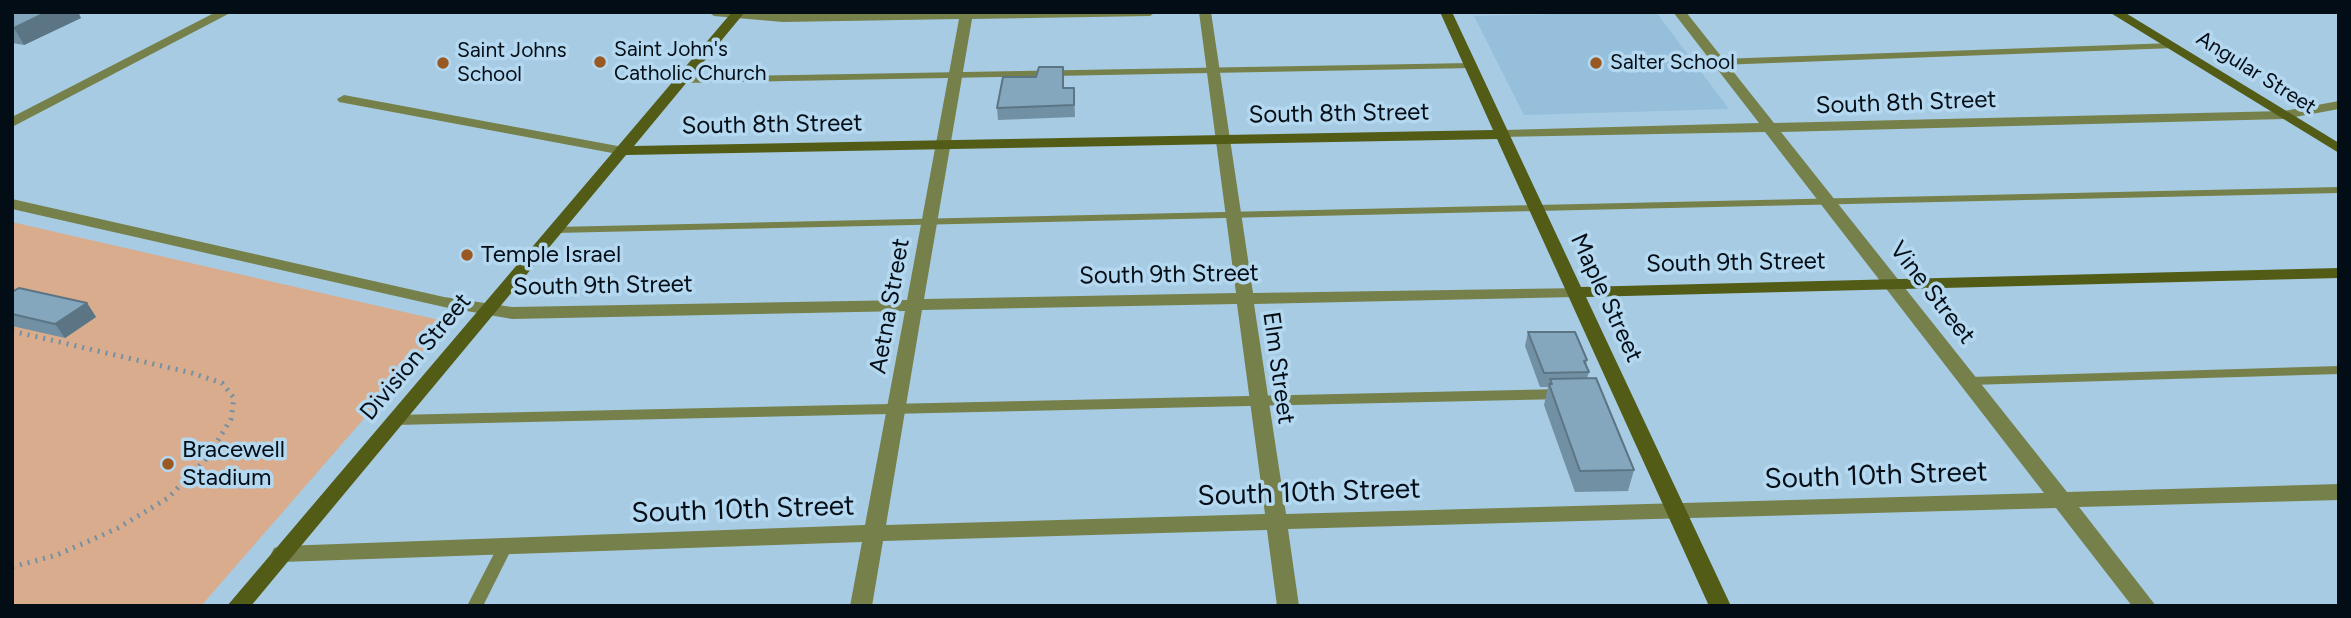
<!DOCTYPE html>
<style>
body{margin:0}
#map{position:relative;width:2351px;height:618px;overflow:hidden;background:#a7cbe3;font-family:Figtree,sans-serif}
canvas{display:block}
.frame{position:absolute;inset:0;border:14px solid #020d15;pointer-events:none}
</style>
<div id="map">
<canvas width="2351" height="618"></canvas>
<div class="frame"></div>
</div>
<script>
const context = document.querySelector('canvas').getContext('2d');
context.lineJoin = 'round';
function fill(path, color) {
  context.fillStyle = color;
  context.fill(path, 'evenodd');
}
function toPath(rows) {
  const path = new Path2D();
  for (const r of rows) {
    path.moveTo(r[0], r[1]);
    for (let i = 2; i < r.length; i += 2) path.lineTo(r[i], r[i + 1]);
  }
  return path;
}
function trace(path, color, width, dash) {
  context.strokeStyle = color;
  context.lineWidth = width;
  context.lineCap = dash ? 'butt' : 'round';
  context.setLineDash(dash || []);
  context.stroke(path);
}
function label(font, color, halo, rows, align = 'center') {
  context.font = font + ' Figtree,sans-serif';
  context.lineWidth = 7;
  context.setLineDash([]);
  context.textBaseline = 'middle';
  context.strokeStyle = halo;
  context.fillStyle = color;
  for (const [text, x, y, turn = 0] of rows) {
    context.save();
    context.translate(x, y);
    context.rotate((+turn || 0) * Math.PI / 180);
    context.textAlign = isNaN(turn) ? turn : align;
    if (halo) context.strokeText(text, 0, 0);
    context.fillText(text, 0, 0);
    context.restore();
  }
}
const built = toPath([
 [1656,12,1729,109,1524,115,1474,16]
]);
const green = toPath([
 [12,222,448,322,201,606,12,606]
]);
const path = toPath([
 [12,331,192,373,222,383,234,398,231,419,207,458,168,498,118,528,57,555,12,567]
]);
const lane = toPath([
 [2172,43,2177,46,2175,48,1719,65,1714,62,1719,59,2172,43],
 [1471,63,1476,66,1474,68,682,83,677,80,682,77,1471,63],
 [2339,187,2339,193,555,233,549,230,555,227,2339,187],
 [2339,366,2339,374,1970,385,1963,381,1970,377,2339,366],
 [1563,389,1568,391,1570,394,1568,397,1563,399,394,425,389,423,387,420,389,417,394,415,1563,389],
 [505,540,510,542,513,546,483,606,467,606,500,542,505,540]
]);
const street = toPath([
 [216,12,232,12,12,127,12,117,216,12],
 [708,12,1156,12,1150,16,972,19,924,299,1236,293,1199,12,1211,12,1253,293,1582,288,1585,292,1576,297,1254,304,1286,514,2044,493,1765,132,1499,137,1497,134,1499,131,1504,130,1759,123,1673,12,1686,12,1774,123,2284,111,2339,101,2339,109,2284,119,1781,132,2067,492,2339,484,2339,500,2079,507,2156,606,2132,606,2056,508,1288,529,1299,606,1277,606,1267,530,883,541,872,606,850,606,862,542,282,562,274,560,271,554,274,548,282,546,865,525,905,311,512,319,444,307,12,209,12,199,444,297,512,307,907,300,959,19,783,22,714,16,708,12],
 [1237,304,1265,514,886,525,922,310,1237,304],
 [344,95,623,147,630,151,623,155,339,102,337,99,344,95]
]);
const secondary = toPath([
 [732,12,745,12,634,146,1493,130,1440,12,1452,12,1581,287,2339,268,2339,278,1586,297,1731,606,1709,606,1497,139,626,155,251,606,227,606,732,12],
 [2109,12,2124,12,2339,143,2339,153,2109,12]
]);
const wall = toPath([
 [12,12,78,12,81,18,24,45,12,43],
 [1063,67,1063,88,1074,88,1075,117,998,120,997,108,1036,77],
 [12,292,87,303,96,317,65,338,12,326],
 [1528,332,1587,360,1586,365,1589,372,1587,378,1634,470,1628,491,1575,492,1544,405,1548,387,1540,387,1525,346]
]);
const shadedWall = toPath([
 [47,12,78,12,81,18,24,45,14,28],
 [87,303,96,317,65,338,55,324]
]);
const building = toPath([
 [12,12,47,12,14,28,12,28,12,12],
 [1039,67,1063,67,1063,88,1074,88,1074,105,997,108,1003,77,1036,77,1039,67],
 [19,288,87,303,55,324,12,314,12,292,19,288],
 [1528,332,1575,332,1587,360,1584,361,1589,372,1544,373,1528,332],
 [1596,378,1634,470,1580,471,1549,384,1552,384,1550,379,1596,378]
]);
const markers = [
 [600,62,7,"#9a5923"],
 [443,63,7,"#9a5923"],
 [1596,63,7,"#9a5923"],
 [467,255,7,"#9a5923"],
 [168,464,7,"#9a5923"]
];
const farPoinames = [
 ["Saint John's",614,50],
 ["Catholic Church",614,74],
 ["Saint Johns",457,51],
 ["School",457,75],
 ["Salter School",1610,63]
];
const farStreetnames = [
 ["Angular Street",2256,73,32]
];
const streetNames = [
 ["South 8th Street",1906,103,-2],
 ["South 8th Street",1339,114,-1],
 ["South 8th Street",772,125,-1],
 ["South 9th Street",1736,263,-1],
 ["South 9th Street",1169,275,-1],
 ["South 9th Street",603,286,-1],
 ["Vine Street",1932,293,52],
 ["Maple Street",1606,298,65],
 ["Aetna Street",890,306,-80],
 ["Division Street",416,357,-50],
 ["Elm Street",1278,368,82]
];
const poiNames = [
 ["Temple Israel",481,255],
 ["Bracewell",182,450],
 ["Stadium",182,478]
];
const nearStreetnames = [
 ["South 10th Street",1876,476,-2],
 ["South 10th Street",1309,493,-2],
 ["South 10th Street",743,510,-2]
];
fill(built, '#95bfda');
fill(green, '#d8ac8d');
trace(path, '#7490a3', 5, [2, 6]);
fill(lane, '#76804b');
fill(street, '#76804b');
fill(secondary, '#525c17');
fill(wall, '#7290a3');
fill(shadedWall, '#5c7585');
fill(building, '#84a7be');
trace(building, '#5c7585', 2);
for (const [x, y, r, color] of markers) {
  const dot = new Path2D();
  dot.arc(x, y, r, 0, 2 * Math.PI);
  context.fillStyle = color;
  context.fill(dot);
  trace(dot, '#b4d8f0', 2.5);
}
label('21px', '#020d15', '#b4d8f0', farPoinames, 'left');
label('21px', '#020d15', '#b4d8f0', farStreetnames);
label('24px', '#020d15', '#b4d8f0', streetNames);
label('24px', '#020d15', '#b4d8f0', poiNames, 'left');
label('28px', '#020d15', '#b4d8f0', nearStreetnames);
</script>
